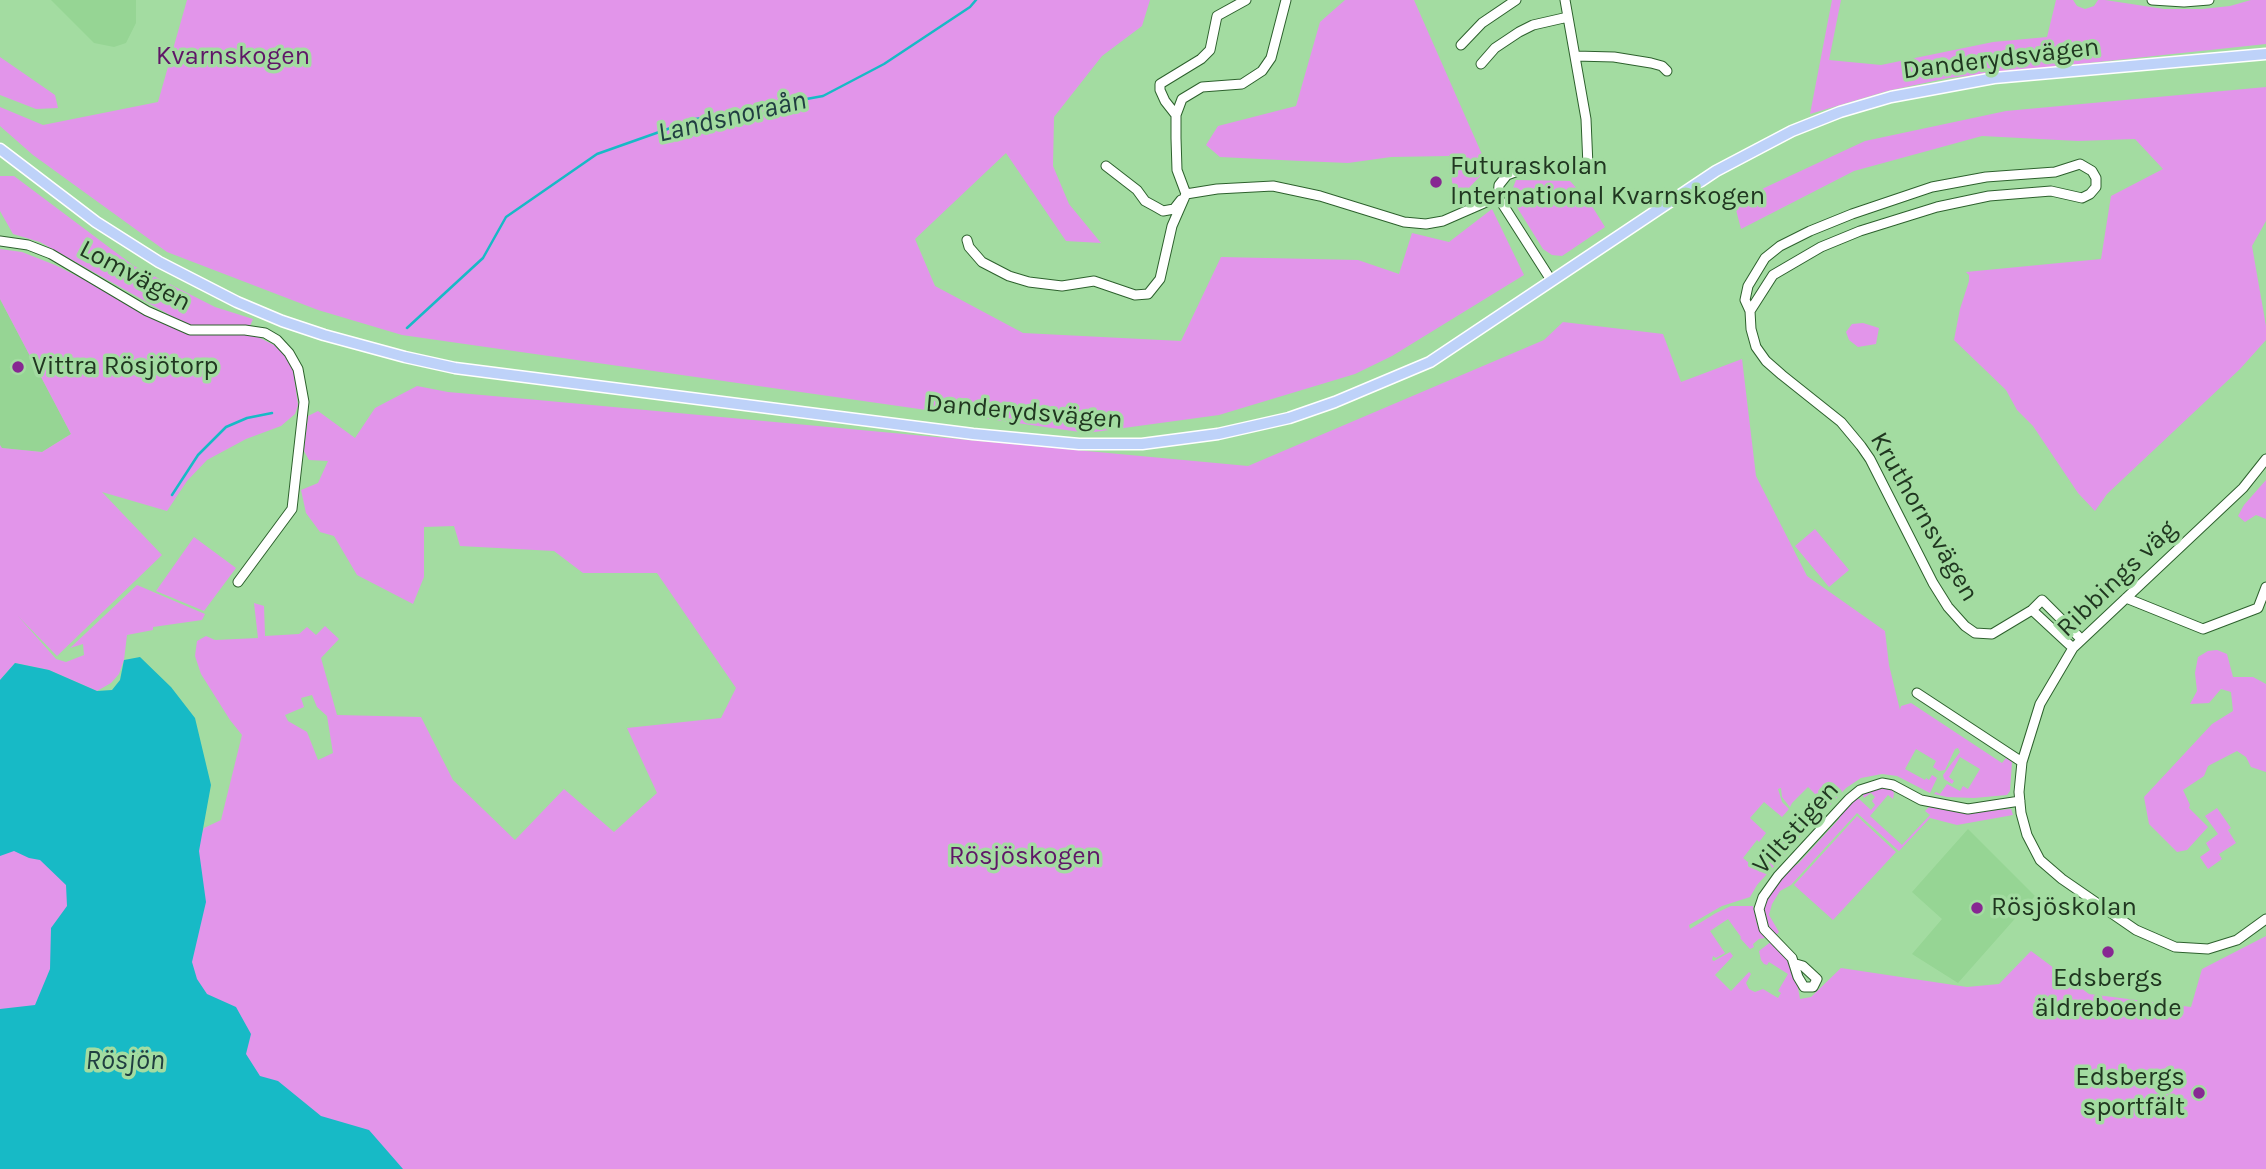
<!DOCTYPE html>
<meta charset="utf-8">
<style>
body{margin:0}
canvas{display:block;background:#a3dca1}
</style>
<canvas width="2266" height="1169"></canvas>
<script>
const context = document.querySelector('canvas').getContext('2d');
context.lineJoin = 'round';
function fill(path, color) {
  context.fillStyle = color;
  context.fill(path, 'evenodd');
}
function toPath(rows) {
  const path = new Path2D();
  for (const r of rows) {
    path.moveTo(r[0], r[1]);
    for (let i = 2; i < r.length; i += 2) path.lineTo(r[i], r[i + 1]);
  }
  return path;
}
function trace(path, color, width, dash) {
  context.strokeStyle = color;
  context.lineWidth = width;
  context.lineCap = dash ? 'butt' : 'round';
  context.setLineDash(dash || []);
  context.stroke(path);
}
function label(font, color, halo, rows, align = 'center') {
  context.font = font + ' Karla,sans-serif';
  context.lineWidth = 7;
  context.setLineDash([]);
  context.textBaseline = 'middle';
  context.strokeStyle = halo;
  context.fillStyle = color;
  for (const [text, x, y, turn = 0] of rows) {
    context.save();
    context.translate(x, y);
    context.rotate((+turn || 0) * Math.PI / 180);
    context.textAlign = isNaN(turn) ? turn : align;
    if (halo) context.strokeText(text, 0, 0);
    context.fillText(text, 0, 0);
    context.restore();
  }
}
const built = toPath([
 [51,0,136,0,136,23,126,43,114,47,94,43],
 [0,299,71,434,42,452,1,448,0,445],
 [1968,829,2035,896,1958,983,1912,954,1942,919,1912,892]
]);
const green = toPath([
 [187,0,1150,0,1142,26,1102,56,1054,117,1053,166,1069,204,1101,243,1066,241,1006,153,915,239,935,286,1023,333,1181,341,1221,257,1358,260,1399,274,1412,233,1449,242,1492,209,1524,275,1392,356,1355,374,1219,415,1087,433,402,335,318,310,167,252,33,155,0,126,0,107,43,125,158,102],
 [1345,0,1414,0,1488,168,1463,194,1453,189,1449,156,1391,157,1348,163,1301,161,1220,157,1206,145,1218,126,1296,106,1320,22],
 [1832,0,1841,0,1829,60,1881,65,1993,42,2047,37,2056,0,2073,0,2077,6,2085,9,2094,6,2098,0,2105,0,2164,9,2202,9,2230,6,2251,0,2266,0,2266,44,1948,78,1887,91,1810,114],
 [0,57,55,95,58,108,36,109,0,95],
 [2266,87,2266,221,2252,246,2266,326,2266,340,2240,369,2107,494,2095,511,2078,493,2033,426,2017,410,2006,390,1954,340,1960,309,1969,281,1969,275,1966,272,2101,259,2111,196,2163,169,2135,139,2078,141,1982,136,1854,171,1741,229,1734,202,1865,141,2006,111],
 [0,176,14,176,134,266,215,307,253,319,250,326,202,328,184,323,40,242,13,234,0,211],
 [1516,180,1570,181,1590,203,1605,227,1562,256,1552,255,1543,249,1510,196],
 [0,249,22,252,55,265,191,333,243,331,256,336,274,345,292,361,298,405,295,414,281,426,246,439,207,460,187,481,167,511,102,492,162,555,57,656,18,616,56,659,66,662,84,655,83,644,70,648,137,585,205,614,202,620,153,627,153,630,127,635,124,660,119,674,111,683,97,691,49,670,15,663,0,680,0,445,2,448,42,452,71,434,0,299],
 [1563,322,1663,334,1681,382,1742,359,1756,476,1807,576,1885,631,1889,665,1900,710,1901,706,1911,703,2002,763,2006,758,2012,762,2010,791,2007,795,1974,798,1947,797,1934,794,1936,792,1940,794,1947,784,1960,791,1963,786,1968,789,1980,769,1960,757,1949,777,1954,781,1952,784,1944,779,1943,775,1960,752,1958,748,1955,749,1945,770,1939,771,1933,767,1936,761,1916,749,1905,769,1925,780,1926,778,1929,780,1932,775,1937,778,1930,793,1897,776,1882,774,1861,778,1846,788,1798,839,1792,834,1789,835,1789,826,1802,813,1808,819,1824,803,1808,787,1792,803,1790,807,1782,797,1781,788,1778,789,1782,802,1789,809,1782,817,1764,802,1750,818,1766,833,1759,842,1757,840,1743,858,1760,872,1775,854,1769,849,1776,841,1786,840,1792,846,1757,885,1750,897,1722,906,1689,925,1690,929,1716,913,1731,906,1753,906,1757,924,1765,938,1759,939,1753,944,1754,947,1750,949,1740,938,1741,937,1728,919,1710,931,1725,953,1716,958,1713,956,1712,960,1714,961,1730,952,1733,956,1715,975,1731,991,1749,972,1751,974,1746,983,1749,989,1755,992,1763,989,1778,998,1781,993,1778,991,1788,974,1769,962,1767,965,1764,964,1761,960,1759,951,1772,941,1794,966,1800,999,1811,997,1841,968,1967,987,1999,984,2031,951,2089,994,2191,1007,2202,969,2266,936,2266,1169,104,1169,0,1110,0,828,202,833,204,828,221,820,242,735,230,720,201,674,195,656,197,641,206,636,215,640,258,638,254,603,264,606,265,636,299,634,307,627,316,635,325,626,339,639,321,658,337,715,421,717,453,780,515,840,564,789,614,832,657,793,627,728,721,718,736,688,657,573,583,573,554,551,460,546,454,526,424,527,424,577,413,604,357,575,334,536,320,532,306,513,301,490,318,483,328,461,309,460,304,451,308,416,318,411,355,438,375,408,417,386,448,392,538,400,1248,466,1544,340],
 [312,695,317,707,327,716,333,753,318,760,307,732,288,721,285,715,304,707,301,698],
 [1863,323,1879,328,1876,344,1858,347,1849,340,1846,332,1852,324],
 [2266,480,2266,519,2256,515,2245,522,2238,516,2244,505],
 [1815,529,1849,570,1829,587,1795,546],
 [194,537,236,568,204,611,156,591],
 [2217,650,2227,654,2233,677,2253,677,2266,684,2266,772,2251,767,2246,757,2237,751,2208,766,2204,776,2183,790,2190,805,2189,808,2208,827,2187,850,2177,852,2149,824,2144,797,2212,724,2233,711,2231,692,2221,689,2209,703,2190,704,2197,691,2195,673,2198,657,2208,651],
 [1881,787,1891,788,1894,793,1893,799,1888,795,1870,816,1902,845,1930,815,1925,811,1929,807,1962,813,2011,809,2013,815,1957,825,1930,818,1899,851,1857,813,1791,885,1780,891,1772,904,1769,915,1779,932,1776,935,1767,924,1764,908,1766,899,1775,886,1793,866,1798,864,1839,819,1840,815,1855,799,1859,799,1871,810,1875,805,1872,801,1875,797,1871,793,1864,798,1862,793],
 [2217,808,2231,828,2228,830,2236,843,2219,854,2222,859,2208,869,2200,857,2210,850,2206,843,2218,834,2205,816],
 [1857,816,1896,852,1833,920,1794,885]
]);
const water = toPath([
 [140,657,171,687,195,718,211,785,199,851,206,902,192,962,197,979,207,994,236,1007,251,1034,246,1054,260,1076,278,1081,321,1116,369,1130,403,1169,0,1169,0,1009,35,1005,50,969,51,928,67,906,66,885,40,860,29,858,14,851,0,856,0,680,15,663,49,670,97,691,112,690,120,680,124,660]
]);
const stream = toPath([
 [407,328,483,258,506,217,597,154,696,119,823,96,884,64,970,7,976,0],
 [172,495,198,455,226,427,247,418,272,413]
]);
const minor = toPath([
 [2152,0,2184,2,2209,0],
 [1461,45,1482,23,1516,0],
 [1575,56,1614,57,1651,63,1662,66,1667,71],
 [1481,64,1495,48,1519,32,1533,25,1568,17],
 [1176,115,1165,101,1160,90,1160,84,1201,59,1210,50,1217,16,1246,0],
 [1106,166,1137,190,1145,201,1156,207,1163,211,1174,209,1181,200],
 [1186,194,1217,189,1273,186,1320,196,1404,222,1426,224,1443,221,1498,197,1551,280],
 [1186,194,1177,170,1176,138,1176,115,1182,99,1202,87,1242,84,1262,71,1271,58,1286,0],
 [1498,197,1499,185,1507,175,1526,168,1576,169,1588,166,1586,119,1565,0],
 [967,240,969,247,982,262,1009,276,1029,282,1062,286,1094,281,1135,295,1148,294,1160,279,1172,226,1186,194],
 [0,241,28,245,51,254,147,311,190,330,245,330,265,333,277,340,289,353,298,369,304,402,292,509,238,582],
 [1750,311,1773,275,1821,247,1860,231,1937,207,1989,196,2051,191,2082,198,2090,194,2096,187,2096,178,2092,171,2080,164,2055,172,1986,177,1932,187,1852,214,1810,231,1780,246,1765,258,1748,286,1745,300,1750,311,1751,329,1756,347,1766,361,1782,375,1841,422,1861,446,1870,459,1933,583,1948,607,1965,626,1975,633,1992,634,2032,610,2042,600,2081,639],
 [2266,459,2243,488,2073,648,2040,704,2022,762,2019,792,2021,813,2027,835,2040,860,2062,879,2136,930,2175,947,2208,949,2237,940,2266,919],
 [2126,598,2203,629,2258,608,2266,587],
 [2032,610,2073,648],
 [1917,693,2022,762],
 [1796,964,1803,966,1817,979,1813,987,1804,987,1798,977,1792,958,1764,929,1759,909,1763,897,1778,876,1849,799,1860,790,1882,783,1893,785,1921,800,1968,809,2020,801]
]);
const major = toPath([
 [0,149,96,222,159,262,237,302,282,321,324,335,405,357,455,368,973,434,1079,444,1142,444,1218,434,1289,418,1335,402,1430,362,1716,171,1792,131,1840,112,1891,97,1994,78,2266,54]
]);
const markers = [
 [1436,182,7,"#872892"],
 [18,367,7,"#872892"],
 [1977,908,7,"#872892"],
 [2108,952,7,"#872892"],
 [2199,1093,7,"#872892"]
];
const parkNames = [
 ["Kvarnskogen",233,57],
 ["Rösjöskogen",1025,857]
];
const streetNames = [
 ["Danderydsvägen",2001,59,-7],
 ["Lomvägen",135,276,28],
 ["Danderydsvägen",1024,412,5],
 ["Kruthornsvägen",1924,517,60],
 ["Ribbings väg",2117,579,-44],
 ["Viltstigen",1796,828,-48]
];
const poiNames = [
 ["Futuraskolan",1450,167],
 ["International Kvarnskogen",1450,197],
 ["Vittra Rösjötorp",32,367],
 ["Rösjöskolan",1991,908],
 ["Edsbergs",2108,979,"center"],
 ["äldreboende",2108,1009,"center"],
 ["Edsbergs",2185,1078,"right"],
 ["sportfält",2185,1108,"right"]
];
const waterNames = [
 ["Landsnoraån",732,117,-13],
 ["Rösjön",125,1061]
];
fill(built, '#96d594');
fill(green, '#e295ea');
fill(water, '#17bac6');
trace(stream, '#17bac6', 2.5);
trace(minor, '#2d612d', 11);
trace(major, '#fff', 13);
trace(minor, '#fff', 9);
trace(major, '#bed2f9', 10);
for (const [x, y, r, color] of markers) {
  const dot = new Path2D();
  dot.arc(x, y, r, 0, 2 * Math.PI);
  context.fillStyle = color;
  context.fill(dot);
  trace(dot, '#a3dca1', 2.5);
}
label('26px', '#5f1667', '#a3dca1', parkNames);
label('26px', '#203720', '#a3dca1', streetNames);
label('26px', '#203720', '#a3dca1', poiNames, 'left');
label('italic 28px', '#203e41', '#a3dca1', waterNames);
</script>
